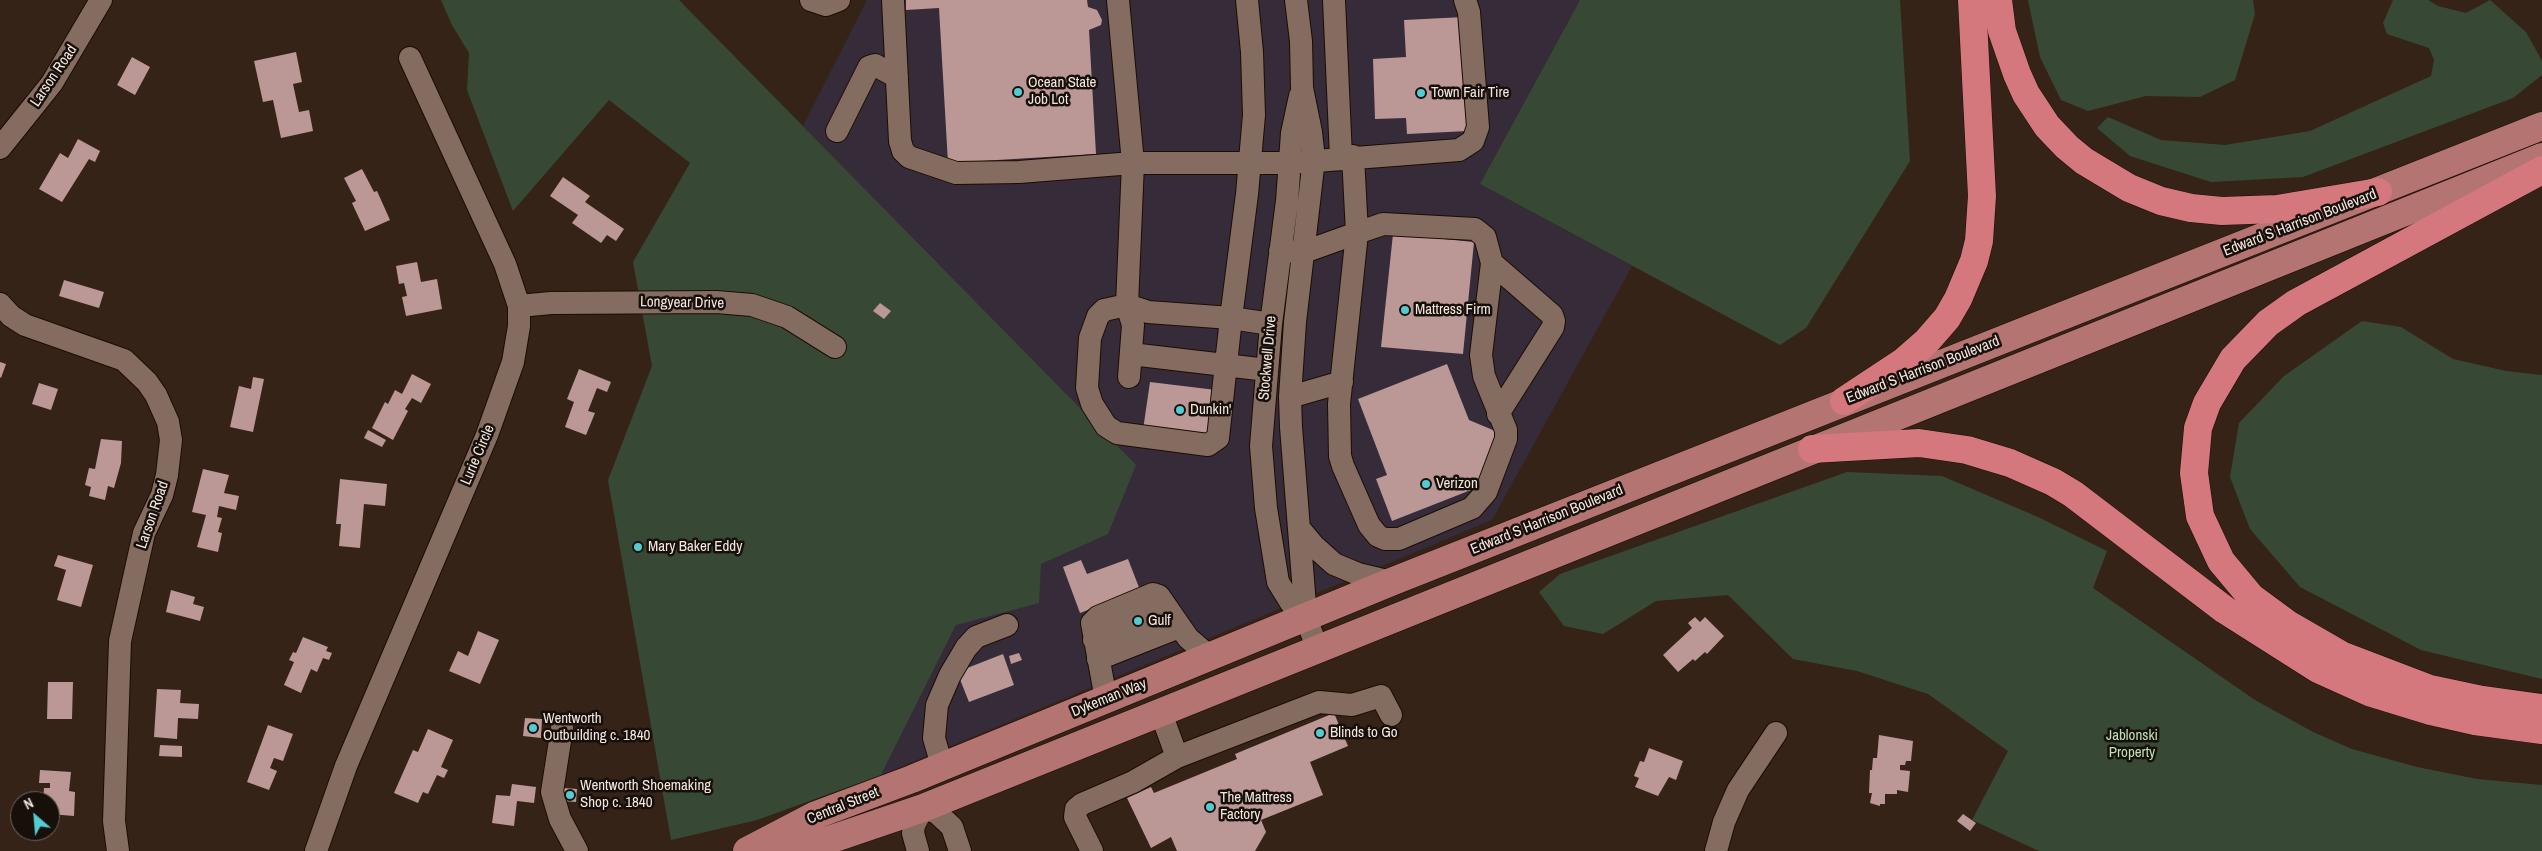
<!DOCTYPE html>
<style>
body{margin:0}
#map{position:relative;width:2542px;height:851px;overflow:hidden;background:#362318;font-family:"Archivo Narrow",sans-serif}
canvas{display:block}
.north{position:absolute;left:10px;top:791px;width:50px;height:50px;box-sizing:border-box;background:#170f0a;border:1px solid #6f655f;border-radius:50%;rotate:333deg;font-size:14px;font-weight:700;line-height:20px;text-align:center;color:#f3e6df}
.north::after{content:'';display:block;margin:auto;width:18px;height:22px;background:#52ccd0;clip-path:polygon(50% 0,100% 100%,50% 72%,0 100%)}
</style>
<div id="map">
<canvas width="2542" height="851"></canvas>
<div class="north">N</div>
</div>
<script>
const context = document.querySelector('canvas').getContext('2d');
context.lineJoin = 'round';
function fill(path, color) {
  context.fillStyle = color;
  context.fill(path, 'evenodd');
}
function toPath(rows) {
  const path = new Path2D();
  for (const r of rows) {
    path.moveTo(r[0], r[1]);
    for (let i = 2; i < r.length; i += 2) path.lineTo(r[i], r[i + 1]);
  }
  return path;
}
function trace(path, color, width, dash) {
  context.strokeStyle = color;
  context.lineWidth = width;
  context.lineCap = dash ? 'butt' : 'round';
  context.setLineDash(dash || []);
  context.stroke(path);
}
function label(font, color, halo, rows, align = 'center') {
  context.font = font + ' "Archivo Narrow",sans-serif';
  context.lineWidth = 5;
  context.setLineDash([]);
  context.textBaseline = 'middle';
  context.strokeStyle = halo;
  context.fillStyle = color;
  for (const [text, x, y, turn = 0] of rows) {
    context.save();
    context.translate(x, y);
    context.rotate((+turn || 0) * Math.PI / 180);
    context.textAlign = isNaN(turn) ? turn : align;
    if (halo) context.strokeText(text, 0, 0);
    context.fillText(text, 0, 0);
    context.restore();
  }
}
const commercial = toPath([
 [867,0,1580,0,1480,184,1632,266,1492,520,881,775,1070,398,803,126]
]);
const green = toPath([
 [441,0,679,0,1136,465,1108,534,1041,564,1039,603,956,625,881,775,757,820,671,840,608,480,652,366,633,262,690,163,609,100,513,211,467,90,469,53,452,25],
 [1580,0,1900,0,1910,161,1806,328,1780,345,1480,184],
 [2028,0,2253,0,2255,14,2235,80,2200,97,2146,96,2088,111,2061,100,2040,57],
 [2393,0,2428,0,2438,6,2466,13,2490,0,2526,32,2542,61,2542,75,2513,98,2303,177,2211,182,2130,156,2097,128,2108,117,2161,140,2225,145,2310,131,2431,76,2434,60,2429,48,2387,34,2383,23],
 [2362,321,2401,327,2453,359,2506,371,2542,375,2542,679,2421,650,2300,587,2250,529,2230,477,2239,423,2284,376],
 [1847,472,1942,476,2038,517,2107,551,2093,588,2255,700,2313,732,2352,749,2417,767,2477,779,2542,785,2542,851,2039,851,1972,820,2008,751,1928,694,1857,671,1793,659,1728,595,1656,601,1603,634,1564,626,1539,592,1560,574]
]);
const building = toPath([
 [906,0,1087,0,1088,7,1097,10,1102,20,1101,25,1089,30,1096,154,948,163,939,8,906,10],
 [1464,17,1468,131,1407,134,1406,118,1375,119,1373,59,1406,57,1404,20],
 [296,52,302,82,293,84,299,112,309,110,313,131,281,138,273,100,263,102,254,61],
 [132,57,150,67,135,95,117,85],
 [78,139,100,151,95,162,89,159,62,202,39,189,60,153,68,158],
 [362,169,374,192,377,191,390,220,365,231,352,203,356,201,344,178],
 [563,177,590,196,585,202,624,229,616,241,607,235,601,243,572,223,578,215,550,196],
 [1393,234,1474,242,1463,354,1381,347],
 [417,262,421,282,437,279,442,309,406,316,402,297,407,296,404,283,399,284,396,266],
 [64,280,104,292,99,308,59,296],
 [880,303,891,311,884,319,873,311],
 [0,362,6,364,1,378,0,377],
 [1447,364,1469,420,1500,433,1476,488,1392,521,1376,479,1387,475,1358,399],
 [579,369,611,382,607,392,597,388,588,411,595,413,586,435,565,427,574,402,567,399],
 [412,374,431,384,421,403,412,398,405,409,408,411,393,440,372,428,385,402,388,404,395,390,402,394],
 [253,377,264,379,253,432,230,427,239,386,251,389],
 [1150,382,1216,390,1210,438,1143,430],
 [39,383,58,389,51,410,32,404],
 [368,430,386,440,382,447,364,438],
 [101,439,122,441,121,463,114,488,108,486,105,500,89,496,91,487,85,485,89,468,95,469],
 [203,469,229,475,224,493,239,496,236,510,219,506,217,517,222,518,218,532,222,533,218,552,197,547,206,515,192,512],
 [340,479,387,484,385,506,364,504,360,548,339,546,341,524,336,524],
 [58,555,93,565,81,607,57,600,66,570,54,566],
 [1128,559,1140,590,1080,613,1063,567,1081,560,1087,574],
 [171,590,195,597,193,604,204,607,200,621,166,612],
 [1695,617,1700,622,1705,617,1724,636,1707,654,1705,652,1695,661,1693,659,1678,672,1663,655,1692,628,1688,623],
 [478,631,499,640,480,684,449,671,458,651,468,656],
 [303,637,328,647,326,651,332,653,329,660,323,658,317,672,311,669,301,693,284,685,294,662,289,660,293,652,296,653],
 [1019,653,1022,660,1011,664,1009,656],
 [1003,654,1014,685,969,702,957,672],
 [48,682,73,682,72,719,47,719],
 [157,689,181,690,180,703,199,704,198,719,178,718,177,739,154,737],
 [1334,713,1348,746,1310,762,1323,795,1261,820,1266,832,1255,851,1177,851,1171,837,1151,848,1127,798,1151,787,1154,793,1237,759,1235,754],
 [525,718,542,719,541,738,523,736],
 [268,725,293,734,283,761,274,758,270,768,277,771,269,790,247,782],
 [428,729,453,740,441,767,448,770,444,778,437,775,428,794,423,792,418,803,394,793,413,750,418,752],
 [1879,735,1913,741,1911,761,1906,761,1905,765,1900,765,1900,770,1910,771,1908,792,1897,790,1897,794,1885,794,1885,804,1880,804,1880,806,1870,803,1872,793,1869,793,1870,770,1872,770,1873,758,1877,758],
 [160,745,182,746,182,757,159,756],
 [1649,748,1683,761,1676,780,1669,777,1658,796,1635,787,1639,778,1634,776,1640,761,1644,762],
 [40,770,71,772,69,791,75,792,74,816,50,814,50,801,43,801,44,788,50,788,50,783,39,783],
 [512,784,536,787,534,803,517,801,514,826,492,823,496,795,510,796],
 [564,788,577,789,576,802,563,801],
 [1963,814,1976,823,1970,831,1957,821]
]);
const minor = toPath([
 [811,0,826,5,839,0],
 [893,0,900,141,903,151,909,157,956,173,1019,172,1133,163,1290,163,1459,150,1473,141,1478,127,1469,12,1465,0],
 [1118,0,1133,163,1127,305,1133,325,1129,377],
 [1247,0,1252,52,1254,115,1247,194,1231,318,1218,438,1208,445,1117,433,1106,426,1092,404,1087,388,1090,338,1098,316,1104,310,1127,305,1148,312,1231,318,1271,324],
 [1296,0,1301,41,1302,88,1311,132,1314,159,1295,322,1290,397,1291,427,1306,618,1318,650],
 [1334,0,1341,157],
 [1300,96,1292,133,1287,201,1271,324,1261,446,1266,508,1278,582,1291,603,1306,618],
 [837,131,869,67,875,65,897,77],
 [0,148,52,83,101,0],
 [1280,251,1304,252,1357,233,1383,224,1475,229,1485,237,1492,263,1481,355,1484,376,1506,430,1506,439,1486,492,1472,508,1399,539,1385,539,1378,536,1369,525,1343,466,1340,456,1339,404,1357,233,1353,156],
 [1492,263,1552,315,1554,321,1553,327,1498,414],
 [0,304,11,316,25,325,124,360,147,382,156,395,168,422,171,440,167,475,162,495,144,533,120,641,114,821,118,851],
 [519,306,551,303,716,302,752,305,787,317,835,347],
 [1131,354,1267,370],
 [1290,397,1342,382],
 [1299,528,1314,546,1334,564,1358,574,1391,582],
 [1094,640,1169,611],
 [1098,659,1179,627],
 [1106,699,1092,623,1098,617,1153,594,1159,596,1188,638,1210,657],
 [562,728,552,792,560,819,577,851],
 [1177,757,1319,702,1352,705,1381,696,1391,715],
 [942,766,934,738,937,705,950,675,966,648,976,637,1007,625],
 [923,808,937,813,952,827,960,851],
 [316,851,346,766,487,435,513,362,519,326,519,306,505,264,410,58],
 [918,851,913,833,914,825,923,808],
 [1092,851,1075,817,1076,809,1082,804,1133,782,1177,757,1161,713],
 [1716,851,1724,822,1738,790,1776,733]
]);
const major = toPath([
 [747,851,816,815,912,779,1391,582,2542,126],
 [765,851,826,841,923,808,2542,157]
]);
const highway = toPath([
 [1998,0,2002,31,2017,74,2026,94,2047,126,2067,147,2084,161,2129,188,2161,201,2191,208,2222,211,2277,209,2378,192],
 [2542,170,2296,303,2268,323,2233,359,2207,403,2198,428,2194,473,2200,516,2221,561,2251,597,2289,625,2341,655,2430,689,2482,700,2542,708],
 [1844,401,1903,362,1927,341,1947,318,1958,299,1974,261,1979,241,1982,196,1972,0],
 [1812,449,1919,443,1967,450,2010,463,2053,482,2073,494,2225,610,2318,669,2369,692,2431,711,2475,721,2542,730]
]);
const markers = [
 [1018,92,5,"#52ccd0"],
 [1421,93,5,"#52ccd0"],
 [1405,310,5,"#52ccd0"],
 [1180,410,5,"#52ccd0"],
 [1426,484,5,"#52ccd0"],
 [638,547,5,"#52ccd0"],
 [1138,621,5,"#52ccd0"],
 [533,728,5,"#52ccd0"],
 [1320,733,5,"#52ccd0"],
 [570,795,5,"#52ccd0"],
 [1210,807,5,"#52ccd0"]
];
const streetNames = [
 ["Larson Road",54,76,-56],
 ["Edward S Harrison Boulevard",2300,223,-21],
 ["Longyear Drive",682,303,1],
 ["Stockwell Drive",1268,358,-85],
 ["Edward S Harrison Boulevard",1923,370,-21],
 ["Lurie Circle",478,455,-67],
 ["Larson Road",153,515,-71],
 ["Edward S Harrison Boulevard",1547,520,-22],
 ["Dykeman Way",1109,698,-22],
 ["Central Street",843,806,-22]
];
const poiNames = [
 ["Ocean State",1028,83],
 ["Job Lot",1028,100],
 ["Town Fair Tire",1431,93],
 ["Mattress Firm",1415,310],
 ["Dunkin'",1190,410],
 ["Verizon",1436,484],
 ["Mary Baker Eddy",648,547],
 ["Gulf",1148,621],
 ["Wentworth",543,719],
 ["Outbuilding c. 1840",543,736],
 ["Blinds to Go",1330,733],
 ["Wentworth Shoemaking",580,786],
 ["Shop c. 1840",580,803],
 ["The Mattress",1220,798],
 ["Factory",1220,815]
];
const parkNames = [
 ["Jablonski",2132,736],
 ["Property",2132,753]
];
fill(commercial, '#362b39');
fill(green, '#374934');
fill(building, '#bb9896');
trace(minor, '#1d0c04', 24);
trace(major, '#1d0c04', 29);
trace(highway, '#1d0c04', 29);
trace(minor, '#846d60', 22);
trace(major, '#b47472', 28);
trace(highway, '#d4787e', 28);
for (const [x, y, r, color] of markers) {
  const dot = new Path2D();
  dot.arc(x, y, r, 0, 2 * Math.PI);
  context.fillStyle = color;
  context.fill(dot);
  trace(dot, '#170f0a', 2);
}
label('15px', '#f3e6df', '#170f0a', streetNames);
label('15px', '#f3e6df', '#170f0a', poiNames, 'left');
label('15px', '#bae1b5', '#170f0a', parkNames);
</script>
